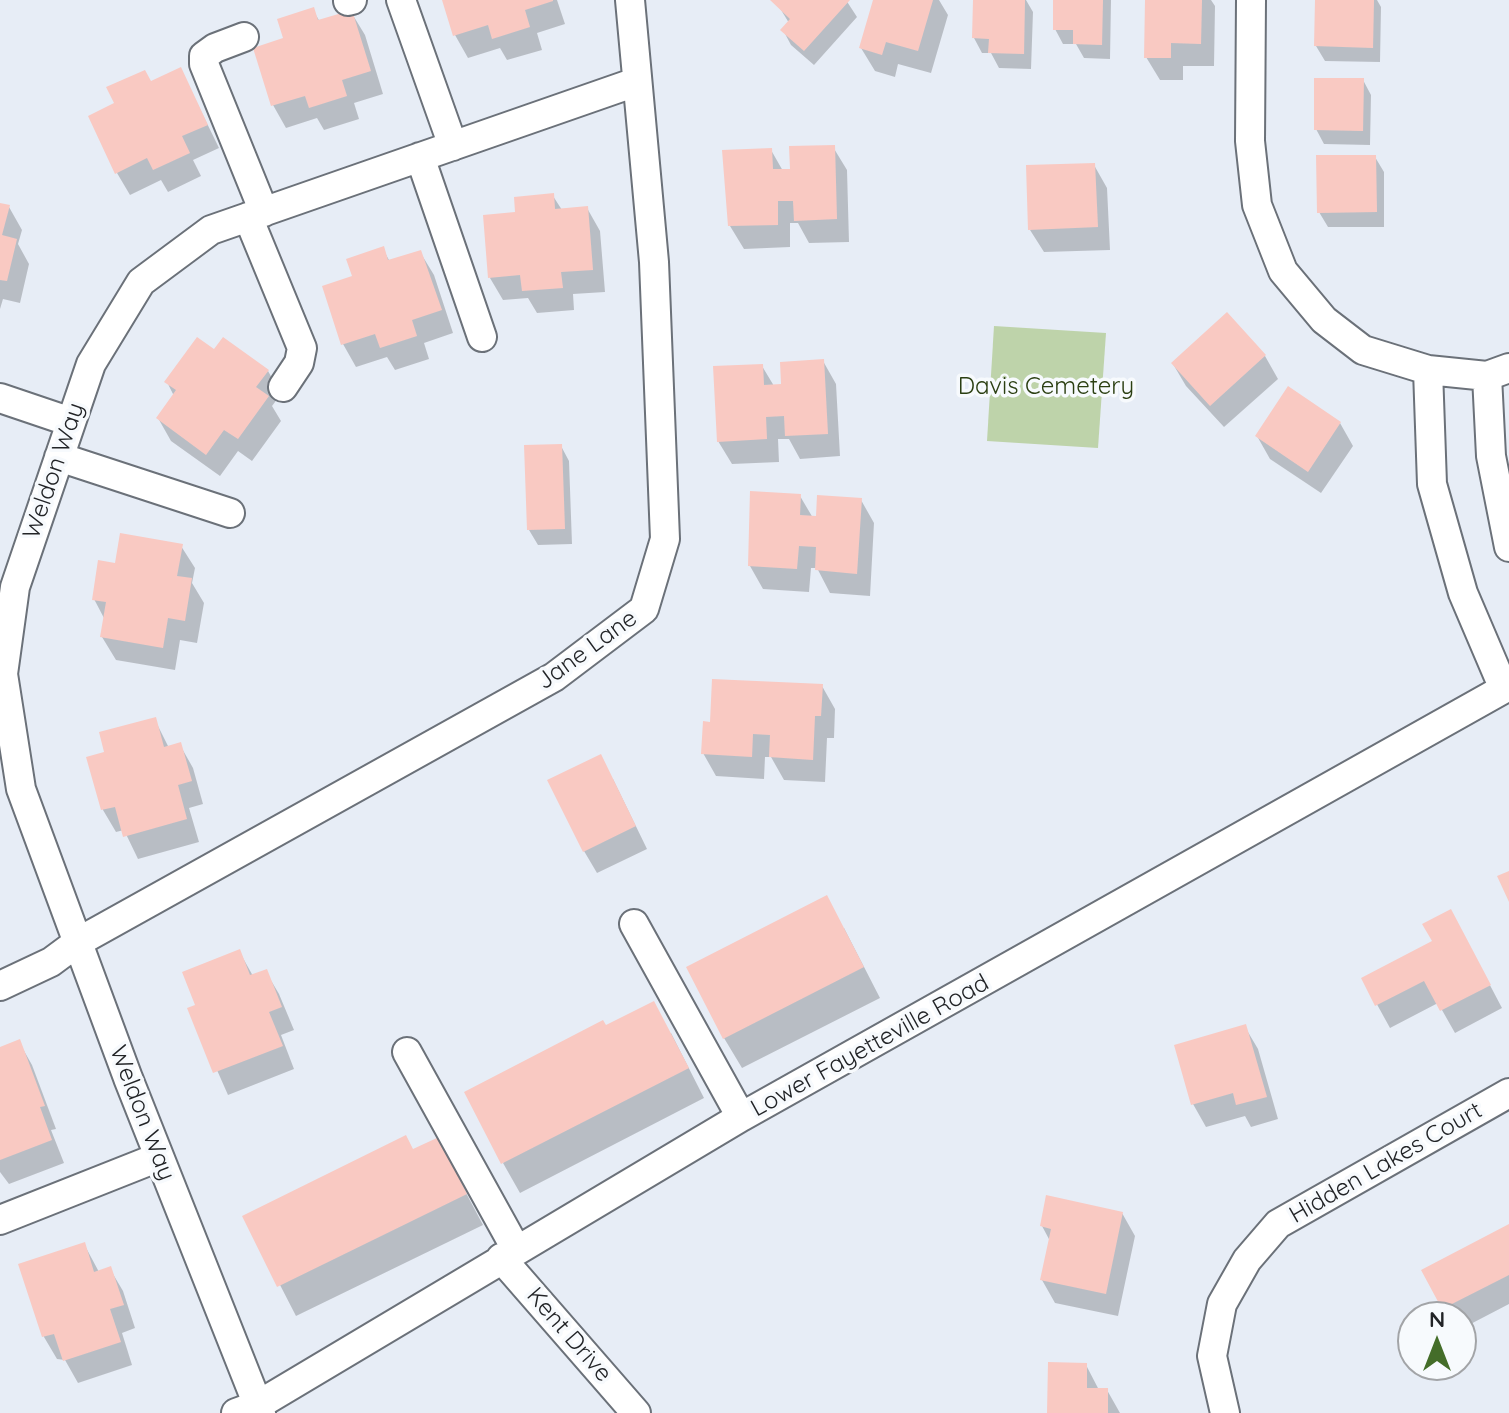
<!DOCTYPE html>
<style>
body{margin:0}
#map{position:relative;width:1509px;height:1413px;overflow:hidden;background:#e7edf6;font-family:Quicksand,sans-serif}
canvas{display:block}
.north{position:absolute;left:1397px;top:1301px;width:80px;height:80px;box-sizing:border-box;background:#f7fafd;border:2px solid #a2a4a7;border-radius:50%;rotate:0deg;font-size:22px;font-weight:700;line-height:32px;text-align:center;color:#222427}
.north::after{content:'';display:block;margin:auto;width:28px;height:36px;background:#446d29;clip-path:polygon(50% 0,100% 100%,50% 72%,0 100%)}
</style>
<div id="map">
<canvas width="1509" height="1413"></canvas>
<div class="north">N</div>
</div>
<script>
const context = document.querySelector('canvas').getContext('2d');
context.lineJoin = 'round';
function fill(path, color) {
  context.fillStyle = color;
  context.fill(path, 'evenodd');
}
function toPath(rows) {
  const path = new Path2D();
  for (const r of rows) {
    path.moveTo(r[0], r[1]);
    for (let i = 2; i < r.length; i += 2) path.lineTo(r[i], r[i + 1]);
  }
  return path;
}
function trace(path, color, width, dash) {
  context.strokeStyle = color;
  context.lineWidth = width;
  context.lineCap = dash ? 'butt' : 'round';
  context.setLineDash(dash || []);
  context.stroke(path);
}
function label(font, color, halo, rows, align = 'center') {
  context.font = font + ' Quicksand,sans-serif';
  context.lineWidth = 7;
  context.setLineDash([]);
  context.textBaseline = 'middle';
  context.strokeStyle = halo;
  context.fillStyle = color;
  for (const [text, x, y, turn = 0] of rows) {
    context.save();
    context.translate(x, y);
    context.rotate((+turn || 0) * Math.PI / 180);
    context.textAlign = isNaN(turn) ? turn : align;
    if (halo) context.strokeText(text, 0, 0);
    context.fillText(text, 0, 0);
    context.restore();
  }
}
const green = toPath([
 [994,326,1106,333,1098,448,987,441]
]);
const shadow = toPath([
 [444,0,557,0,565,24,537,33,542,50,507,60,500,48,468,58,455,35],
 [775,0,846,0,857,17,814,65,791,45,783,30,789,23],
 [875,0,939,0,948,15,931,73,898,64,895,77,875,71,861,48],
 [975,0,1026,0,1033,12,1031,69,999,68,991,53,982,53,974,38],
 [1055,0,1111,0,1110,59,1084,58,1076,44,1063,44,1055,29],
 [1147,0,1211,0,1215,6,1214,66,1183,66,1183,80,1160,80,1146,57],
 [1317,0,1377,0,1381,7,1380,62,1325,61,1316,46],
 [313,10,320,22,351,12,365,35,383,94,354,103,359,119,324,130,317,118,286,128,273,105,286,39],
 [181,70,219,148,193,160,201,176,168,192,161,180,130,195,117,173,151,84],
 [1363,80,1371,95,1370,145,1324,144,1316,129],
 [833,147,847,170,849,242,809,243,798,223,790,223,790,247,744,249,730,226,771,150,783,171,792,171],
 [1375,157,1384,172,1384,227,1328,227,1319,212],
 [1094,165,1107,188,1110,250,1044,252,1030,230],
 [553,196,562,210,587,208,600,231,605,292,573,294,574,310,537,313,528,298,503,300,490,278,517,214],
 [0,205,9,207,22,230,18,244,29,264,20,303,3,299,0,309],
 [383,249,390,262,420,252,434,275,453,333,424,343,429,359,395,370,387,357,356,367,343,344,354,277],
 [214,352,268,371,281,394,272,406,281,421,252,461,238,451,220,476,171,441,158,418,174,396,167,382],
 [1265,356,1278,379,1224,427,1186,386,1173,364],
 [823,361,836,384,840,456,800,459,789,439,778,439,779,462,732,464,718,441,762,366,774,386,783,386],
 [1340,423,1353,446,1321,493,1270,459,1257,436],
 [561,446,569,461,572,544,538,545,529,530],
 [800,496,813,518,861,500,874,523,870,596,830,593,817,568,811,568,809,592,763,589,750,566],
 [181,546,195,568,192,583,204,603,197,643,180,640,175,670,116,660,102,637,105,620,94,599,117,566],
 [822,686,835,709,834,738,827,738,825,782,784,780,771,757,765,757,764,779,716,776,703,753,712,724],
 [155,720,169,748,180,745,193,768,203,804,189,808,199,842,138,859,124,830,116,832,103,810,89,758,107,753],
 [613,779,647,849,597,873,584,851],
 [844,928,880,998,742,1068,724,1038],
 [1463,934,1502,1008,1455,1033,1438,1003,1390,1028,1363,979],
 [239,951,253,976,266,972,279,994,294,1030,281,1035,294,1069,228,1095,190,1009,198,1006],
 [1245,1027,1258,1049,1278,1119,1251,1127,1245,1116,1206,1127,1193,1104],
 [605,1028,671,1033,704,1098,520,1193,503,1163],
 [19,1042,32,1065,56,1129,51,1130,64,1163,9,1184,0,1172,0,1049],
 [438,1140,483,1225,296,1316,245,1217],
 [1122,1213,1135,1236,1118,1316,1055,1303,1042,1280,1050,1241,1042,1226],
 [1509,1227,1509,1304,1461,1329,1461,1317,1448,1317,1423,1271],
 [84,1244,99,1272,110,1269,123,1291,135,1328,122,1333,132,1365,78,1383,65,1360,57,1359,44,1337,20,1265],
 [1086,1365,1099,1390,1107,1390,1120,1413,1049,1413]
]);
const building = toPath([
 [442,0,553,0,553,1,525,10,530,27,492,39,488,25,453,36],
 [770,0,850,0,804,51,780,30,790,19],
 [873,0,933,0,918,51,886,42,882,55,859,48],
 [973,0,1025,0,1024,54,988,53,989,39,972,38],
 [1053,0,1103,0,1102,45,1073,44,1073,30,1053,30],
 [1145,0,1202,0,1201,44,1171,43,1171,58,1144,58],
 [1315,0,1374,0,1373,48,1314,46],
 [314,7,318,20,352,10,371,71,342,80,347,96,309,108,305,96,271,106,253,48,283,38,277,19],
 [181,67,208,125,182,136,190,153,153,170,147,158,115,174,88,116,114,103,106,87,145,70,151,81],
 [1314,78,1364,78,1363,131,1314,130],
 [835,145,837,219,794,221,793,201,778,201,778,225,728,226,722,150,772,148,773,169,790,169,789,146],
 [1316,155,1376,155,1377,212,1317,213],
 [1095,163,1098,227,1028,230,1026,165],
 [554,193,555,209,588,206,593,270,561,272,563,288,522,291,520,275,488,278,483,215,515,212,514,197],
 [0,203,10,205,2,235,17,239,7,281,0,280],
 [384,246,388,260,421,250,442,310,412,320,417,336,380,348,375,334,341,345,322,286,352,276,346,259],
 [1227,312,1266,355,1210,406,1171,363],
 [197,337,214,349,223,337,269,370,256,387,269,396,238,439,224,430,206,455,156,418,176,390,164,382],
 [824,359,828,434,785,436,784,416,766,417,767,439,717,442,713,366,763,364,764,385,781,384,780,362],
 [1288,386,1341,422,1308,472,1255,436],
 [562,444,565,529,527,530,524,445],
 [750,491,801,494,800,515,816,516,817,495,862,498,857,574,815,570,816,547,799,546,797,569,748,566],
 [120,533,183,544,177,576,192,578,185,621,168,618,163,648,100,637,106,602,92,600,98,560,115,563],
 [712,679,823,684,821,716,815,716,813,760,769,757,770,735,753,734,752,757,701,754,703,721,710,722],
 [156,717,164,747,181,742,192,781,178,785,187,819,123,837,115,807,101,810,86,757,104,752,99,732],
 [601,754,636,826,583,852,547,780],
 [1509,871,1509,902,1497,876],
 [827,895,864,967,723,1039,686,967],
 [1451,909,1491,985,1440,1011,1424,981,1375,1006,1361,978,1432,941,1422,924],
 [240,949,250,975,267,969,282,1007,269,1012,283,1046,213,1073,187,1008,195,1005,182,972],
 [654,1001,689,1068,501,1164,464,1092,603,1020,606,1025],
 [1246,1024,1267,1097,1236,1105,1233,1093,1191,1105,1174,1045],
 [20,1039,45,1106,40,1107,52,1140,0,1160,0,1047],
 [406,1135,413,1149,439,1137,467,1194,277,1287,242,1216],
 [1046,1195,1123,1212,1106,1294,1040,1280,1051,1229,1040,1226],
 [1509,1224,1509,1275,1442,1309,1421,1270],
 [85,1242,94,1272,111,1266,124,1305,110,1309,121,1342,63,1361,54,1334,42,1337,18,1264],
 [1048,1362,1087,1363,1087,1388,1108,1388,1108,1413,1047,1413]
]);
const minor = toPath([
 [401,0,453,146],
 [1251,0,1250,141,1257,205,1283,271,1324,320,1363,350,1428,370,1487,376,1509,368],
 [348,1,352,0],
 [244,37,215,48,204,56,204,64,264,212],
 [420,157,482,337],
 [248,217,302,348,299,363,283,387],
 [1428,370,1432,484,1463,593,1504,689],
 [1487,376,1491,456,1509,547],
 [0,398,71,422],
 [59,457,230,513],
 [634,924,741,1117],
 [0,986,51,962,78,942,554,677,644,609,665,539,654,262,630,0],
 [407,1052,516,1249],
 [0,1220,159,1157],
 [501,1258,636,1413],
 [236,1413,258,1405,741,1117,1509,686],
 [261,1413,128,1078,21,789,3,674,15,587,91,364,141,282,211,230,636,82],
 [1225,1413,1212,1356,1222,1304,1247,1260,1278,1224,1509,1093]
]);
const parkNames = [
 ["Davis Cemetery",1046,387]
];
const streetNames = [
 ["Weldon Way",54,471,-71],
 ["Jane Lane",587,650,-36],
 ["Lower Fayetteville Road",870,1046,-29],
 ["Weldon Way",142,1113,69],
 ["Hidden Lakes Court",1386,1163,-30],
 ["Kent Drive",569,1335,49]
];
fill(green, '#bed3aa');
fill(shadow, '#0003');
fill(building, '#f9c9c2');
trace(minor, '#6b7179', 32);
trace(minor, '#fff', 28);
label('24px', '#2b3f12', '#f7fafd', parkNames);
label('24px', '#222427', '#f7fafd', streetNames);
</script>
